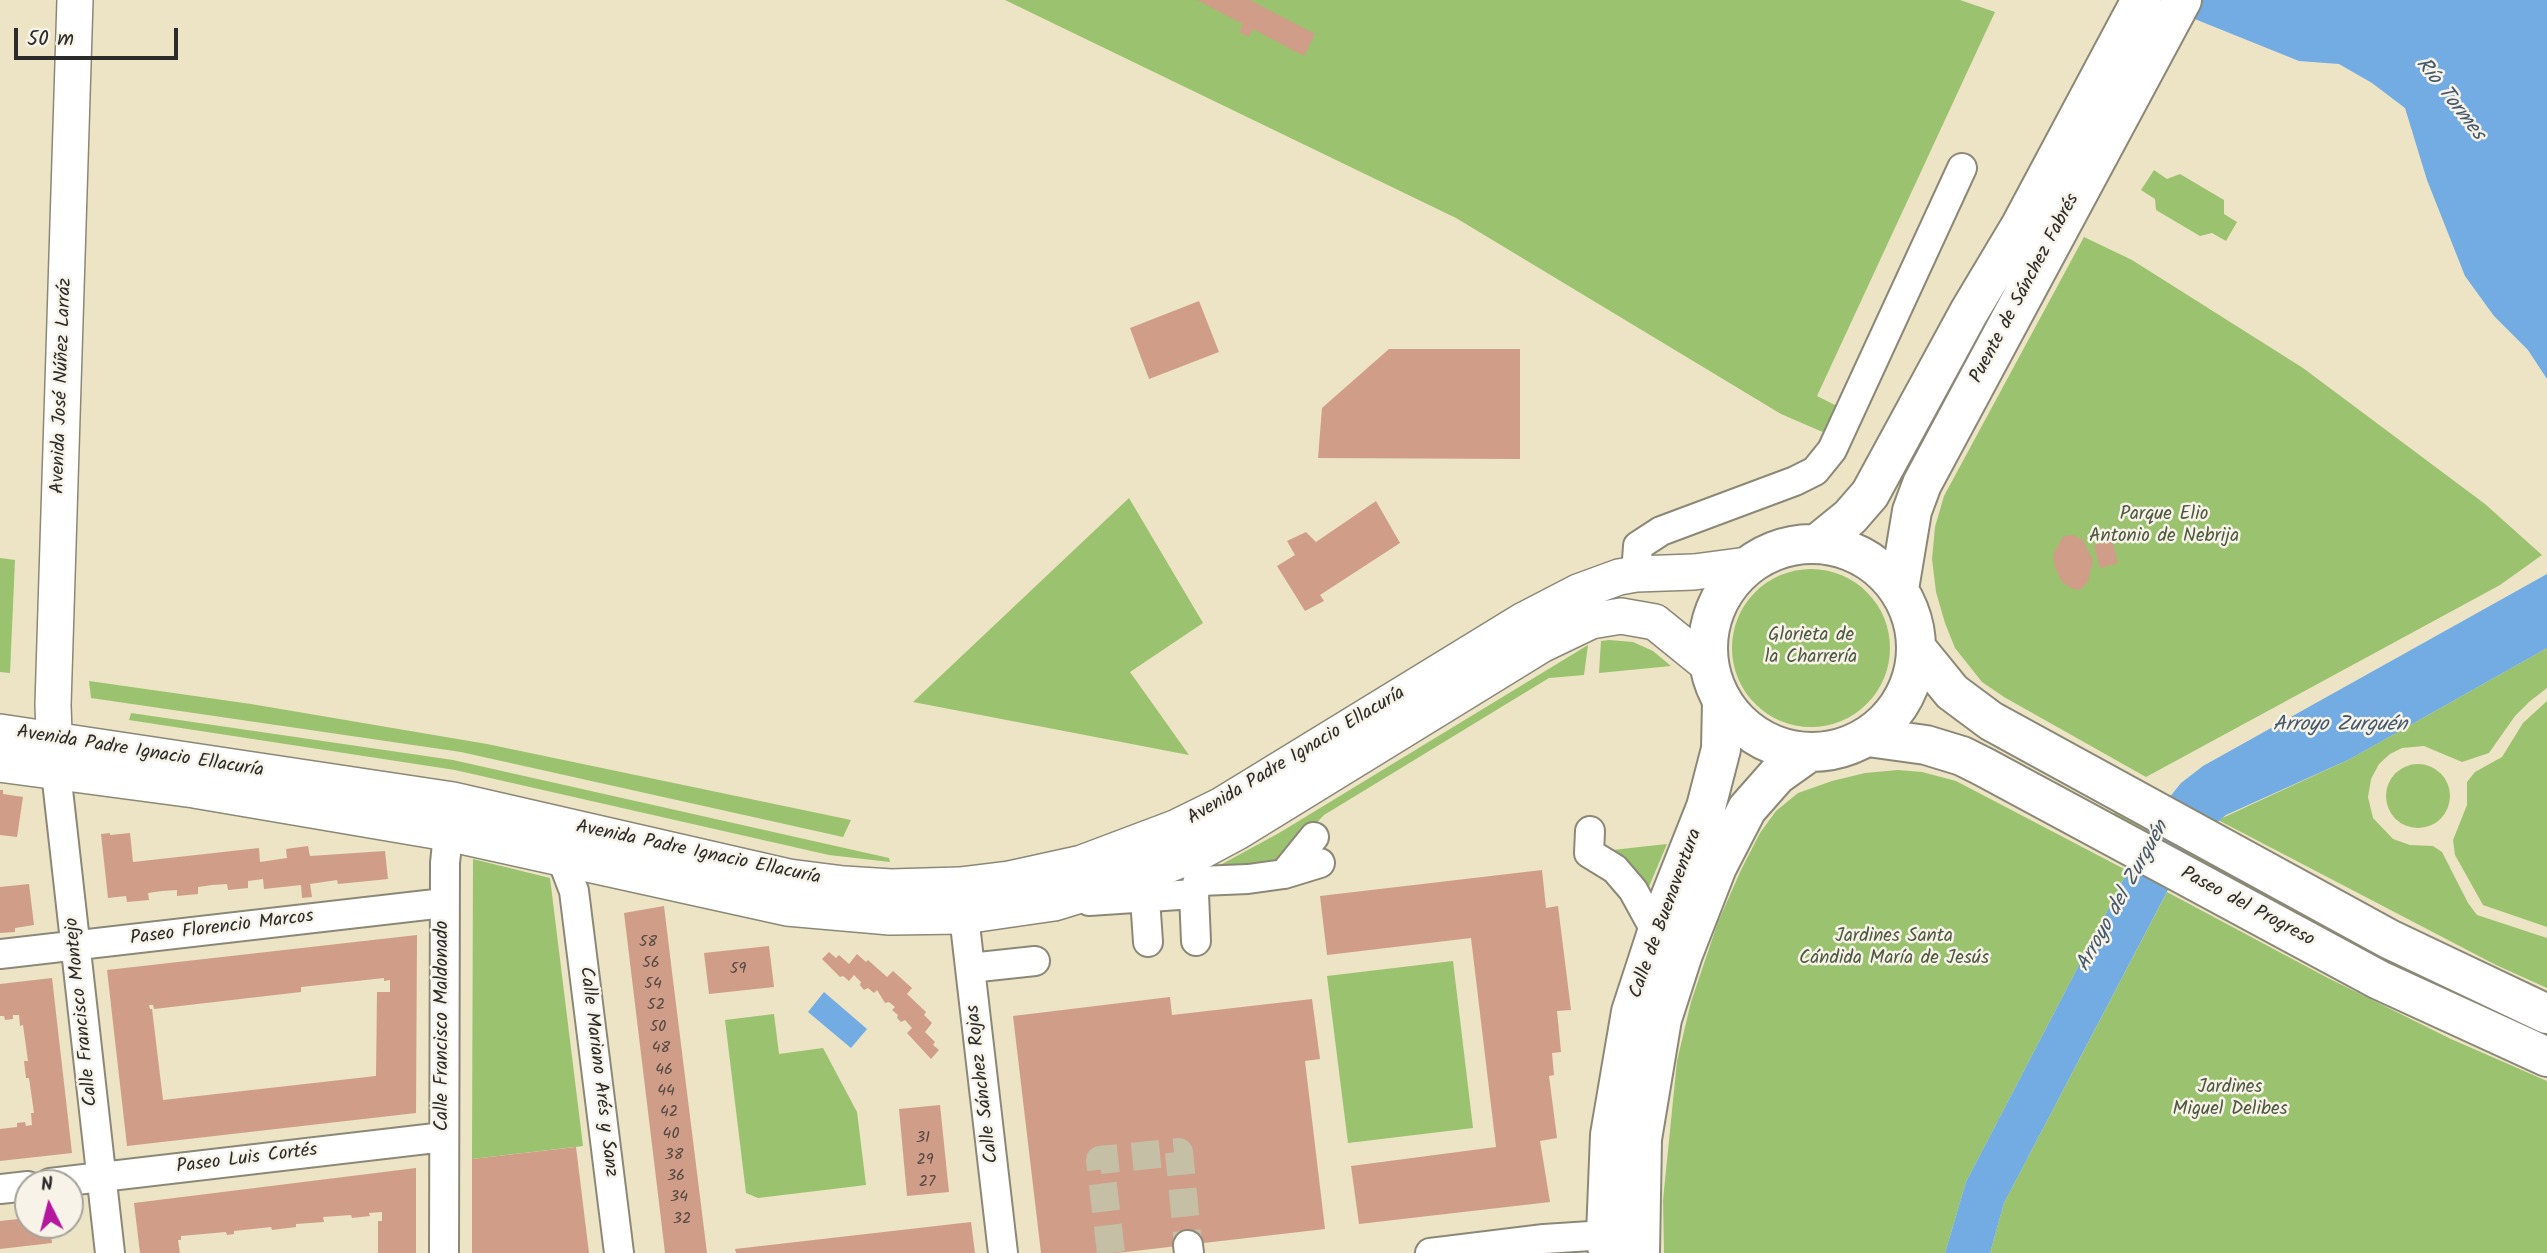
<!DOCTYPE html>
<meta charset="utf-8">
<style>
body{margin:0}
#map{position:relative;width:2547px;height:1253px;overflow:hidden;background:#ece4c4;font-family:Kalam,sans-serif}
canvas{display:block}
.north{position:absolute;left:14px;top:1169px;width:70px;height:70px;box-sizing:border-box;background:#f7f3e8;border:2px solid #a5a39c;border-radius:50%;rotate:354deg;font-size:19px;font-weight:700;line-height:28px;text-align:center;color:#2b2b2b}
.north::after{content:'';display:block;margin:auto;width:24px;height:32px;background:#b5179e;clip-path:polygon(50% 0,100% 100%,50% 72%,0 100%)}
.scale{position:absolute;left:14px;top:28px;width:164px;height:32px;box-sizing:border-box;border:4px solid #2b2b2b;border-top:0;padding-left:9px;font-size:21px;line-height:24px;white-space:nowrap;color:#2b2b2b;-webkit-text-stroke:5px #f7f3e8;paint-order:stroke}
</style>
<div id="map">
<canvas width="2547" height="1253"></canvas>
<div class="north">N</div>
<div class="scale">50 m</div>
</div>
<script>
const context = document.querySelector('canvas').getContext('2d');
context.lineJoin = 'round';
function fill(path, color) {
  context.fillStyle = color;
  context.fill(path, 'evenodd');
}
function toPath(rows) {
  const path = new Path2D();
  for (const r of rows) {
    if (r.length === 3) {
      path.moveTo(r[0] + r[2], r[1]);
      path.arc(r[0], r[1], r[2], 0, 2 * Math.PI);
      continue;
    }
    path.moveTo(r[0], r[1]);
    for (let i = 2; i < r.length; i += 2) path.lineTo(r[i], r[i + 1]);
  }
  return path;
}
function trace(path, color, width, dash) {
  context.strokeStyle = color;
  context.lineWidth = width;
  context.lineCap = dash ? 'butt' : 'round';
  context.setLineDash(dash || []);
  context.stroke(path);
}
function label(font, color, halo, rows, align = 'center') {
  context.font = font + ' Kalam,sans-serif';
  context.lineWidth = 5;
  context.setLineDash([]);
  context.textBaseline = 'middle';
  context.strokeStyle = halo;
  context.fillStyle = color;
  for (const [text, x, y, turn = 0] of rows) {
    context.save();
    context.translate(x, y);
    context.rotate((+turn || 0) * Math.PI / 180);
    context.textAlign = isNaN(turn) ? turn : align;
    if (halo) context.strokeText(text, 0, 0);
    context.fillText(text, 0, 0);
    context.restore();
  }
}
const green = toPath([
 [1005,0,1960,0,1995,12,1817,396,1839,407,1825,433,1781,414,1456,218],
 [2154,170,2167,179,2180,174,2224,200,2224,214,2237,222,2226,241,2212,233,2200,236,2156,210,2155,199,2141,190],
 [2084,237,2132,260,2303,368,2485,504,2542,555,2500,585,2146,777,2004,697,1982,682,1955,648,1945,623,1936,592,1932,559,1935,527,1944,496],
 [1129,498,1203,623,1130,672,1189,755,913,702],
 [0,558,15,560,10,673,0,672],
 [1811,648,79],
 [1609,640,1633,642,1653,651,1671,666,1599,673,1601,641],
 [1588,645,1584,675,1549,678,1324,815,1276,866,1211,870,1279,833],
 [2547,648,2547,688,2529,702,2515,716,2489,753,2462,762,2424,746,2402,748,2390,754,2379,764,2371,779,2368,797,2373,818,2393,839,2410,845,2433,846,2442,852,2468,903,2477,915,2547,938,2547,988,2496,965,2218,820,2350,759],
 [89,681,251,704,487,744,851,820,843,837,461,752,91,698],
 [2547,701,2547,927,2483,905,2455,855,2453,840,2467,805,2467,782,2475,772,2502,757,2523,723],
 [131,713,453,760,889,858,890,862,829,855,455,770,129,720],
 [2418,796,32],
 [1898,770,1922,772,1956,781,2128,871,1966,1182,1945,1253,1664,1253,1663,1200,1677,1061,1691,1002,1718,922,1741,870,1760,833,1776,811,1798,793,1832,781,1865,773],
 [2119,805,2547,1030,2547,1043,2433,991,2111,819],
 [1667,844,1645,896,1603,851],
 [473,859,550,878,583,1146,472,1159],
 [2167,892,2326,977,2451,1039,2547,1081,2547,1253,1990,1253,2004,1203],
 [1453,961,1473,1128,1348,1143,1327,976],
 [774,1014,779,1054,823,1048,857,1112,866,1185,758,1198,746,1193,725,1020]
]);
const water = toPath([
 [2136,0,2547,0,2547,379,2528,350,2494,316,2465,276,2427,180,2405,108,2372,83,2339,64,2299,61,2160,5],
 [2547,574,2547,648,2350,759,2226,815,2192,844,2004,1203,1990,1253,1945,1253,1966,1182,2128,871,2149,823,2181,783,2203,766],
 [824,992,867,1029,851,1048,808,1012]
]);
const building = toPath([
 [1197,0,1250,0,1315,34,1304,56,1253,29,1249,37,1239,32,1243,24],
 [1199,301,1219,352,1149,379,1130,328],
 [1389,349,1520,349,1520,459,1318,458,1322,408],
 [1376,501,1400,543,1320,595,1324,601,1305,611,1277,566,1295,555,1287,541,1306,532,1316,542],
 [2073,535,2083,540,2093,560,2088,582,2080,590,2073,589,2062,582,2055,567,2053,555,2063,536],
 [2112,540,2118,563,2100,568,2094,545],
 [0,790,3,790,3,794,23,797,17,837,0,835],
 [110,833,110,835,130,833,133,862,259,848,260,862,287,858,286,849,308,846,310,856,385,851,388,879,338,884,337,880,310,884,312,897,302,898,301,885,264,889,263,879,248,881,248,888,228,890,227,884,212,885,198,887,198,894,177,896,177,890,162,891,148,893,149,900,127,902,126,896,108,898,101,834],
 [1542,870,1546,908,1558,906,1571,1010,1557,1011,1561,1052,1552,1053,1554,1075,1549,1076,1557,1138,1540,1141,1550,1202,1359,1224,1351,1166,1496,1147,1471,938,1327,955,1320,896],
 [29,884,34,925,15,928,15,932,0,933,0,887],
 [664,906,672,972,707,1253,665,1253,660,1211,624,913],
 [417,935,416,1113,127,1146,107,970],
 [384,978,384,981,390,980,390,992,377,992,376,1076,163,1100,152,1009,150,1009,149,1005,153,1005,154,1009,301,992,301,987],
 [769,946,774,987,709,994,704,953],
 [829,952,836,958,839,955,849,964,857,954,866,962,868,960,887,977,893,971,912,988,907,994,926,1012,924,1015,932,1023,925,1032,935,1042,933,1045,939,1050,931,1059,907,1033,912,1028,905,1020,901,1022,897,1018,898,1015,892,1010,895,1007,889,1002,885,1003,877,990,874,993,868,988,864,990,860,985,861,982,854,975,849,981,843,976,840,977,822,959],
 [52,978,72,1153,0,1161,0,1129,17,1127,17,1123,25,1122,26,1126,32,1125,31,1113,34,1113,29,1078,26,1078,24,1061,28,1061,23,1025,20,1026,19,1015,13,1015,13,1019,5,1020,4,1016,0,1016,0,984],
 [1170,997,1172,1015,1312,999,1320,1059,1305,1061,1325,1229,1117,1253,1041,1253,1013,1016],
 [940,1105,949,1192,907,1196,899,1109],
 [576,1147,589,1253,472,1253,472,1159],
 [416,1168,416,1253,378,1253,378,1221,382,1221,382,1212,369,1213,370,1216,352,1218,351,1215,323,1217,324,1222,296,1224,296,1227,272,1230,271,1227,234,1231,234,1234,227,1235,226,1232,181,1236,181,1240,178,1240,180,1253,140,1253,134,1203],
 [28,1218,28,1225,50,1225,52,1243,0,1249,0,1221],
 [971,1222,975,1253,736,1253,735,1249]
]);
const minorTunnel = toPath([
 [1111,1253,1100,1160,1179,1152,1188,1245]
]);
const minor = toPath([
 [1636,574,1638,546,1661,531,1795,481,1815,471,1832,450,1962,168],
 [56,772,110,1253],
 [1590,831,1589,853,1615,869,1633,890,1650,921,1660,923],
 [561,857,574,891,619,1253],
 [1284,874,1314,837],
 [1200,881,1248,879,1284,874,1320,863],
 [1145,898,1148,942],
 [1089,901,1194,894],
 [964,916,1003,1253],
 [1196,941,1194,894,1199,877],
 [0,954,444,903],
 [970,968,1035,961],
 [50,1183,444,1137],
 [0,1189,28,1186],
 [1188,1245,1189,1253],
 [444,1253,445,863,450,815],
 [1430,1253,1544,1239,1606,1235]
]);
const major = toPath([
 [0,732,453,800,789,877,844,884,891,887,960,885,1009,879,1082,863,1175,828,1222,805,1524,620,1578,592,1619,577,1636,574,1694,572,1747,565],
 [55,761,53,705,75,0],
 [0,764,194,790,447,833,787,908,890,917,964,916,1054,903,1132,879,1196,854,1237,832,1541,645,1591,621,1621,616,1655,622,1708,665]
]);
const highway = toPath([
 [1818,543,1850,517,1870,494,1969,312,2021,225,2141,0],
 [1812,648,104],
 [1899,589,1912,511,1922,484,2182,0],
 [1917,649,1952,692,1991,721,2389,939,2547,1014],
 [1868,737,1926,745,1962,756,1984,767,2379,980,2547,1057],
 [1608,1253,1606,1235,1610,1135,1631,1012,1660,923,1706,807,1721,749,1722,702],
 [1640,1253,1642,1139,1662,1019,1683,954,1717,867,1747,809,1777,775,1808,753]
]);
const numberNames = [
 ["58",648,943],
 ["56",651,964],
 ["59",738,970],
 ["54",653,985],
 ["52",656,1006],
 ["50",658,1028],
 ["48",661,1049],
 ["46",664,1071],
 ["44",666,1092],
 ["42",669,1113],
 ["40",671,1135],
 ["31",923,1139],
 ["38",674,1156],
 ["29",925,1161],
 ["36",676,1177],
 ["27",927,1183],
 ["34",679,1198],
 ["32",682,1220]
];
const streetNames = [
 ["Puente de Sánchez Fabrés",2026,289,-62],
 ["Avenida José Núñez Larráz",63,386,-88],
 ["Avenida Padre Ignacio Ellacuría",140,753,9],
 ["Avenida Padre Ignacio Ellacuría",1297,757,-31],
 ["Avenida Padre Ignacio Ellacuría",698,854,12],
 ["Paseo del Progreso",2247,908,28],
 ["Calle de Buenaventura",1667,914,-70],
 ["Paseo Florencio Marcos",222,929,-7],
 ["Calle Francisco Montejo",83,1012,-96],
 ["Calle Francisco Maldonado",444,1026,-90],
 ["Calle Mariano Arés y Sanz",597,1072,83],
 ["Calle Sánchez Rojas",984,1084,-97],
 ["Paseo Luis Cortés",247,1160,-7]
];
const parkNames = [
 ["Parque Elio",2164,516],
 ["Antonio de Nebrija",2164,538],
 ["Glorieta de",1811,637],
 ["la Charrería",1811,659],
 ["Jardines Santa",1894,938],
 ["Cándida María de Jesús",1894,960],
 ["Jardines",2230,1089],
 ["Miguel Delibes",2230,1111]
];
const waterNames = [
 ["Río Tormes",2449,100,52],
 ["Arroyo Zurguén",2340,726],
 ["Arroyo del Zurguén",2124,897,-61]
];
fill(green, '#9bc26e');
fill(water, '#72ace3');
fill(building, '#d09d89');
trace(minorTunnel, '#c5bfa5', 28, [28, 14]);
trace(minor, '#8c8878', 32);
trace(major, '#8c8878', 38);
trace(highway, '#8c8878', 42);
trace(minor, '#fff', 28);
trace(major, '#fff', 35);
trace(highway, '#fff', 38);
label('16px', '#544842', null, numberNames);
label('19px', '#2b2b2b', '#f7f3e8', streetNames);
label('19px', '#4d583f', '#f7f3e8', parkNames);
label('italic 21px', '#44586b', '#f7f3e8', waterNames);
</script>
